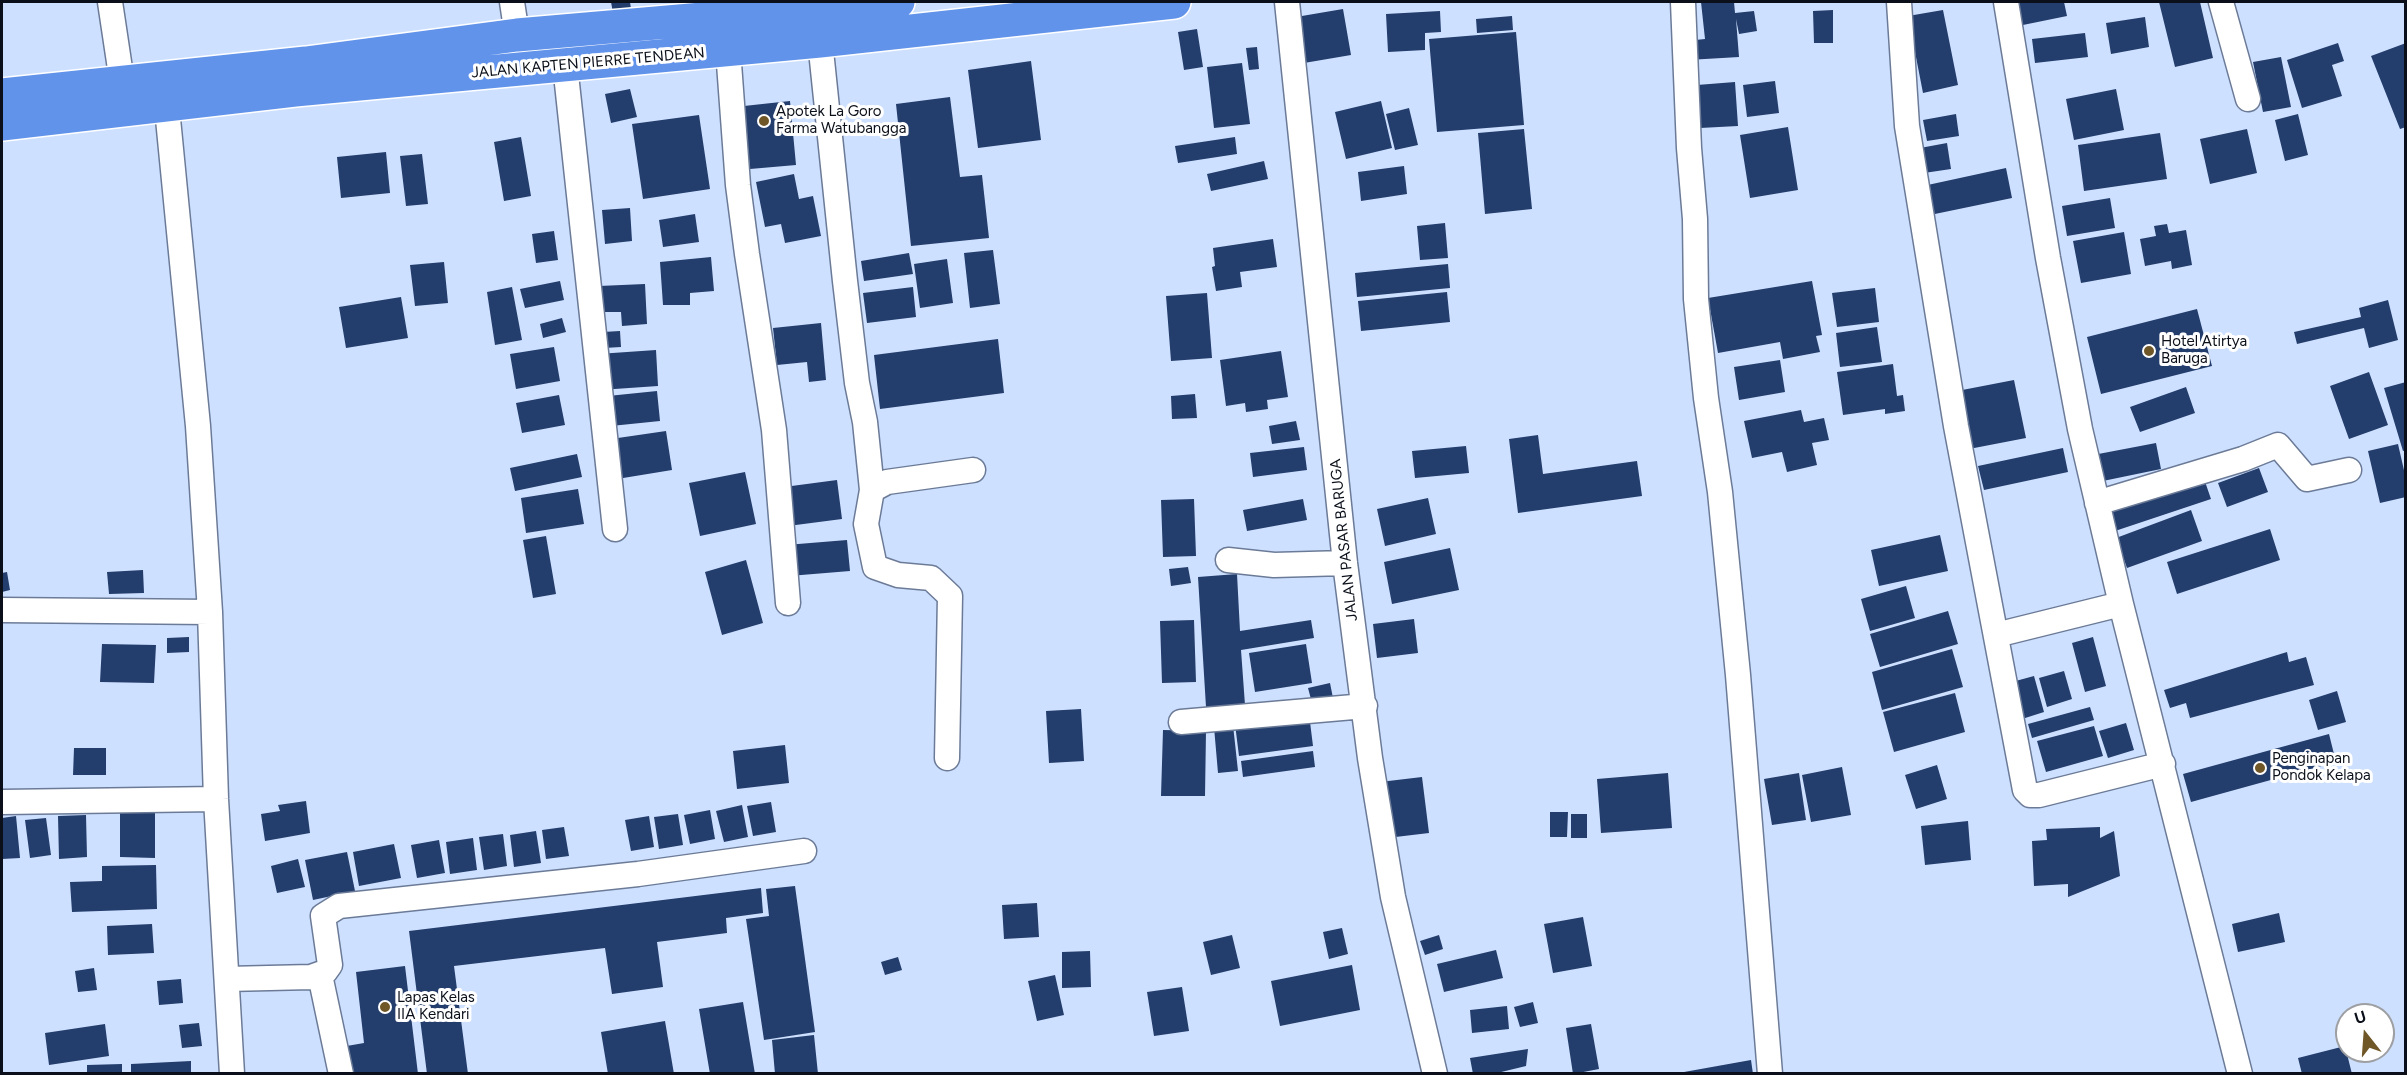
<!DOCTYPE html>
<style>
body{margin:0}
#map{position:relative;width:2407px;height:1075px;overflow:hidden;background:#cee0ff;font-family:Figtree,sans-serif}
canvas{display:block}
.frame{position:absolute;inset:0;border:3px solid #0a0f19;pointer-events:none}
.north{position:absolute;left:2335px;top:1003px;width:60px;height:60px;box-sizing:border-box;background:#fff;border:2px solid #9d9fa3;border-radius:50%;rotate:343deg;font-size:16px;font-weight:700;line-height:24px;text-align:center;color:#0a0f19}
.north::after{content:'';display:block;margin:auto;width:21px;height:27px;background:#705728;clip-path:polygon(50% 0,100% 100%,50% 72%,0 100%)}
</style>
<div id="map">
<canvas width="2407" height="1075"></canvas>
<div class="frame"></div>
<div class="north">U</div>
</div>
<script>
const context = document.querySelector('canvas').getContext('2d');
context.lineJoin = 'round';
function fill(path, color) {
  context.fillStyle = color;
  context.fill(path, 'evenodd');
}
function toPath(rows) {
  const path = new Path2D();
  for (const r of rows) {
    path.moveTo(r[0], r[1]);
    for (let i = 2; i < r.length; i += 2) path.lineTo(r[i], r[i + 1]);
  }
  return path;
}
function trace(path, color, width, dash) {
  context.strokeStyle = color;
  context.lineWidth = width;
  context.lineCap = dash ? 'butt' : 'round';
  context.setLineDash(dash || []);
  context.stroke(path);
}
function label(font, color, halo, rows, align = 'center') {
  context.font = font + ' Figtree,sans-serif';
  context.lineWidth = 6;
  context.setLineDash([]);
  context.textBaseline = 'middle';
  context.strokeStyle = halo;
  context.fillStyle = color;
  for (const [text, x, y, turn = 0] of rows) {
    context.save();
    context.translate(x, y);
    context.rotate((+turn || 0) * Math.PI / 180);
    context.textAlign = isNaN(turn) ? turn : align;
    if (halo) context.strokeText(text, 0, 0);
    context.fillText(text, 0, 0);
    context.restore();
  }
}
const building = toPath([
 [611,2,630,2,631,9,613,13],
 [1701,2,1734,2,1735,13,1754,11,1757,31,1739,34,1736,19,1739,57,1688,60,1686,41,1705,39],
 [2013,2,2064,2,2067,16,2018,26],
 [2159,2,2200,2,2213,58,2175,67],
 [1343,9,1351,55,1304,63,1296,17],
 [1833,10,1833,43,1814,43,1813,11],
 [1943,10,1958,85,1923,93,1908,16],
 [1440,11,1441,32,1425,33,1425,50,1388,52,1386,14],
 [1512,16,1513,30,1477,33,1476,19],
 [2145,17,2149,47,2111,54,2106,23],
 [1197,29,1203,67,1184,70,1178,32],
 [1516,32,1524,125,1437,132,1429,39],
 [2085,33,2088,57,2035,63,2032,39],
 [2338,43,2344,61,2332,65,2342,96,2302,108,2287,60],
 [2406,43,2406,127,2400,129,2371,56],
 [1257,47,1259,69,1249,70,1246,48],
 [2281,57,2291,107,2263,112,2253,62],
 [1031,61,1041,140,978,148,968,70],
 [1242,63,1250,124,1214,128,1207,67],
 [1775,81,1779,113,1747,117,1743,85],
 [1735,82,1738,126,1700,128,1697,85],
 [630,89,637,117,611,123,605,94],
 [2116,89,2124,130,2074,140,2066,99],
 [950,97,960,177,982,175,989,238,911,246,896,104],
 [790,101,796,165,750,169,744,106],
 [1381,101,1392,148,1346,159,1335,112],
 [1409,108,1418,145,1395,150,1386,114],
 [1956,114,1959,136,1927,141,1923,120],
 [2298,114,2308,155,2285,161,2275,120],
 [699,115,710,189,643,199,632,124],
 [1788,127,1798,190,1750,198,1740,135],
 [1524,129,1532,209,1485,214,1478,133],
 [2247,129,2257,173,2210,184,2200,139],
 [2160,133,2167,179,2084,191,2078,145],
 [521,137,531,196,504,201,494,142],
 [1235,137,1237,154,1178,163,1175,146],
 [1947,143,1951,169,1924,173,1920,148],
 [386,152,390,193,341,198,337,157],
 [422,154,428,204,406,206,400,156],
 [1264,161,1268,179,1211,191,1207,174],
 [1404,166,1407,194,1361,201,1358,172],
 [2006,168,2012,198,1930,215,1923,186],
 [794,174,799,199,813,196,821,236,785,243,781,224,765,227,756,182],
 [2110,198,2115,228,2067,236,2062,206],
 [630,208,632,241,605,244,602,210],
 [695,214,699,242,663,247,659,220],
 [1445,223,1448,258,1420,260,1417,226],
 [2167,224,2169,233,2186,230,2192,265,2172,269,2171,261,2145,266,2140,239,2156,236,2154,226],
 [554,231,558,260,536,263,532,234],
 [2124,232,2131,274,2081,283,2073,241],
 [1273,239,1277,267,1240,272,1242,287,1216,291,1212,267,1215,266,1213,248],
 [993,250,1000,304,970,308,964,253],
 [909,253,913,274,864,281,861,261],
 [711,257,714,291,690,293,690,305,663,305,660,262],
 [947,259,953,303,920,308,914,264],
 [444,262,448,303,415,306,410,265],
 [1448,264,1450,288,1357,297,1355,273],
 [560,281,564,300,525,308,520,289],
 [1812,281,1822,335,1816,336,1820,352,1783,359,1780,342,1718,353,1708,298],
 [645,284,647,324,622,326,621,312,600,312,599,286],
 [512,287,522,340,495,345,487,292],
 [913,287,916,317,867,323,863,293],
 [1875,288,1879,322,1837,327,1832,293],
 [1447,292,1450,322,1361,331,1358,301],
 [1207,293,1212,358,1171,361,1166,296],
 [401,297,408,338,346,348,339,307],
 [2388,300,2398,340,2369,348,2364,328,2297,344,2294,332,2361,317,2359,308],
 [2197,309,2212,366,2101,394,2087,337],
 [562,318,566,332,543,338,540,324],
 [821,323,826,380,809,382,807,362,777,365,773,328],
 [1877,327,1882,362,1840,367,1836,333],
 [620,331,621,347,604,348,603,332],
 [998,339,1004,393,880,409,874,355],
 [554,347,560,381,516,389,510,354],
 [656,350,658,386,600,390,598,354],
 [1281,351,1288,397,1267,400,1268,409,1246,412,1245,403,1226,406,1220,360],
 [1780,360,1785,392,1739,400,1734,367],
 [1893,364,1897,396,1903,395,1905,411,1885,414,1885,409,1843,415,1837,372],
 [2369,372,2388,425,2349,439,2330,386],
 [2014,380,2026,438,1969,449,1957,391],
 [2406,382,2406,450,2403,451,2384,388],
 [2186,387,2195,413,2140,432,2130,407],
 [657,391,660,421,611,426,608,396],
 [1195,394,1197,418,1172,419,1171,396],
 [559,395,565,425,522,433,516,403],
 [1801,410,1804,422,1824,418,1829,440,1812,443,1817,465,1787,472,1782,452,1752,458,1744,421],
 [1296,421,1300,440,1272,444,1269,426],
 [666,431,672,470,617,479,611,439],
 [1538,435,1543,474,1637,461,1642,496,1518,513,1509,439],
 [2156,443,2161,469,2098,482,2093,455],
 [2398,444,2406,479,2406,497,2380,503,2368,451],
 [1466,446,1469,473,1415,478,1412,451],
 [1304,447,1307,470,1253,477,1250,453],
 [2063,448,2068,472,1984,490,1978,466],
 [577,454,582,477,515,491,510,468],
 [2259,468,2268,492,2227,507,2218,483],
 [2201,470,2211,499,2115,531,2106,502],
 [745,472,756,524,700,536,689,483],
 [837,480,842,519,788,526,784,487],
 [578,489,584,524,526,533,521,498],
 [1428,498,1436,534,1385,546,1377,509],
 [1194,499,1196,556,1163,557,1161,500],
 [1303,499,1307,520,1247,531,1243,510],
 [2191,510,2202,541,2127,568,2116,538],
 [2270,529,2280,560,2177,594,2167,562],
 [1940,535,1948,571,1879,586,1871,550],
 [546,536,556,594,533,598,523,540],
 [847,540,850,571,789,576,786,545],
 [1450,548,1459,590,1392,604,1384,562],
 [746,560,763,623,722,635,705,572],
 [1188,567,1191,583,1171,586,1169,569],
 [143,570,144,593,109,594,107,572],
 [7,572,10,590,2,592,2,573],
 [1237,574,1240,631,1311,620,1314,638,1241,650,1245,705,1206,707,1198,577],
 [1906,586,1915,618,1870,631,1861,599],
 [1948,611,1958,644,1880,667,1870,634],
 [1414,619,1418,653,1377,658,1373,624],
 [1194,620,1196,682,1162,683,1160,621],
 [189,637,189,652,167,653,167,638],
 [2093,637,2106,686,2085,692,2072,643],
 [102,644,156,645,154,683,100,682],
 [1306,644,1312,683,1255,692,1249,653],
 [1952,649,1963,687,1882,710,1872,672],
 [2287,652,2289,662,2306,657,2314,685,2190,718,2186,703,2170,708,2164,690],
 [2064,671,2072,699,2047,707,2039,678],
 [2034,676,2044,712,2022,719,2012,682],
 [1330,683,1333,698,1312,703,1308,688],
 [2337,691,2346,722,2318,730,2309,700],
 [1955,693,1965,732,1894,752,1883,712],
 [2090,707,2094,720,2032,738,2028,724],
 [1081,709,1084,761,1049,763,1046,711],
 [1309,714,1313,746,1239,756,1235,724],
 [2126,723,2134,750,2108,758,2099,731],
 [1233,725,1238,771,1218,773,1214,727],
 [2094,726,2103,756,2046,772,2037,741],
 [1163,730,1206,731,1205,796,1161,796],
 [2329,734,2336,762,2191,802,2183,774],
 [785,745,789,783,737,789,733,751],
 [74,748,106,748,106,775,73,775],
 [1313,751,1315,767,1243,777,1241,761],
 [1937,765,1947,799,1916,809,1905,775],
 [1842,767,1851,815,1811,822,1802,775],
 [1668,773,1672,828,1601,833,1597,779],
 [1799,773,1806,820,1772,825,1764,779],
 [1422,777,1429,833,1387,838,1380,782],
 [306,801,310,833,265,841,261,814,280,811,278,805],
 [771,802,776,832,753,836,747,806],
 [742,805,748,837,724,842,716,811],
 [120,810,155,811,155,858,120,857],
 [710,810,715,839,690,844,684,815],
 [1550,812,1568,812,1567,837,1550,837],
 [678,814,683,845,659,849,654,817],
 [1571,814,1587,814,1587,838,1571,838],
 [86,815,87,857,59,859,58,816],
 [16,816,20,858,2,859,2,818],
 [649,816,654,847,631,851,625,820],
 [46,818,51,855,30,858,25,820],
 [1968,821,1971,860,1925,865,1921,826],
 [564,827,569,856,546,859,542,830],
 [2100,827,2100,838,2114,831,2120,876,2068,897,2068,884,2034,886,2032,841,2047,840,2046,829],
 [536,831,541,863,514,867,510,835],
 [503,834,507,866,484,870,479,837],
 [473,838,477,870,450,874,446,842],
 [439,840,445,873,417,878,411,845],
 [394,844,401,878,359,886,353,852],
 [347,852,355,891,313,900,305,860],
 [298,859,305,887,277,893,271,866],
 [156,865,157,909,72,912,70,882,102,881,102,866],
 [795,886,815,1032,764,1040,746,919,769,916,766,889],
 [761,888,763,913,726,918,727,933,657,942,663,987,612,994,605,948,454,966,468,1074,427,1074,409,931],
 [1037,903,1039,937,1004,939,1002,905],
 [2279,913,2285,942,2238,952,2232,924],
 [1583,917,1592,966,1553,973,1544,924],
 [152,924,154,953,108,955,107,926],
 [1342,928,1348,954,1329,959,1323,932],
 [1232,935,1240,968,1211,975,1203,942],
 [1439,935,1443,949,1425,955,1420,941],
 [1496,950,1503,978,1444,992,1437,964],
 [1090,951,1091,987,1062,988,1062,952],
 [898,957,902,970,885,975,881,962],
 [1352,965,1360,1010,1280,1026,1271,981],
 [405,966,418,1074,346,1074,341,1047,364,1043,356,972],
 [94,968,97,990,78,992,75,971],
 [1055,975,1064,1015,1037,1021,1028,981],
 [181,979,183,1003,159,1005,157,981],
 [1182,987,1189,1031,1154,1036,1147,992],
 [743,1002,755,1074,710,1074,699,1009],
 [1533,1002,1538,1023,1520,1027,1514,1007],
 [1507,1006,1509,1029,1472,1033,1470,1010],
 [665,1021,674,1074,608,1074,601,1032],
 [199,1023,202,1046,182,1048,179,1025],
 [105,1024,109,1056,49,1065,45,1033],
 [1591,1024,1599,1069,1573,1074,1566,1028],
 [814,1035,818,1074,775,1074,772,1040],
 [2345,1046,2352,1074,2302,1074,2298,1058],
 [1528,1049,1526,1066,1493,1074,1473,1074,1470,1058],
 [1751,1060,1753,1074,1684,1074,1684,1072],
 [191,1061,191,1074,131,1074,131,1064],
 [122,1064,122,1074,87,1074,87,1065]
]);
const minor = toPath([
 [110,2,122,82],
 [512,2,517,35],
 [1287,2,1345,563,1370,758,1393,897,1435,1074],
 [1683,2,1689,148,1695,219,1696,299,1706,398,1720,492,1738,675,1770,1074],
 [1899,2,1907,126,1956,426,2025,790,2030,795,2039,795,2163,764],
 [2006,2,2048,258,2080,429,2121,604,2240,1074],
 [2221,2,2248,99],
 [820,41,845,281,857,383,865,422,872,490,887,482,973,470],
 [728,50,738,185,747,254,774,430,788,603],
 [565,65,615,529],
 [165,88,198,426,210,612,216,799,232,1074],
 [872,490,866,524,875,567,898,575,931,578,950,596,947,758],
 [2097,503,2243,459,2278,445,2307,479,2349,470],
 [1228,560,1274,565,1345,563],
 [2,610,210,612],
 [1996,635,2121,604],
 [1181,722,1365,706],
 [2,802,216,799],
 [320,975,341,1074],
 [227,979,311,977,325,972,330,965,323,916,339,906,638,874,804,851]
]);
const highway = toPath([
 [2,95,306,63,517,35,898,2],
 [2,124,295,90,820,41,1174,2]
]);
const markers = [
 [764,121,6,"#705728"],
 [2149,351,6,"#705728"],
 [2260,768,6,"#705728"],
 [385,1007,6,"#705728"]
];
const streetNames = [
 ["JALAN KAPTEN PIERRE TENDEAN",588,63,-5],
 ["JALAN PASAR BARUGA",1344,540,-96]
];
const poiNames = [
 ["Apotek La Goro",776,112],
 ["Farma Watubangga",776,129],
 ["Hotel Atirtya",2161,342],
 ["Baruga",2161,359],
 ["Penginapan",2272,759],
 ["Pondok Kelapa",2272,776],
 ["Lapas Kelas",397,998],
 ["IIA Kendari",397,1015]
];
fill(building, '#233d6c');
trace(minor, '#6b7b97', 27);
trace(highway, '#fff', 36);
trace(minor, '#fff', 24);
trace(highway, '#6293eb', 33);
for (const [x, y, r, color] of markers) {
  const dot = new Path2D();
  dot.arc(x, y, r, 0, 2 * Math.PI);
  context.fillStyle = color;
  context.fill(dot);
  trace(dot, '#fff', 2);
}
label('15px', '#0a0f19', '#fff', streetNames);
label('15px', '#0a0f19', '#fff', poiNames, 'left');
</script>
